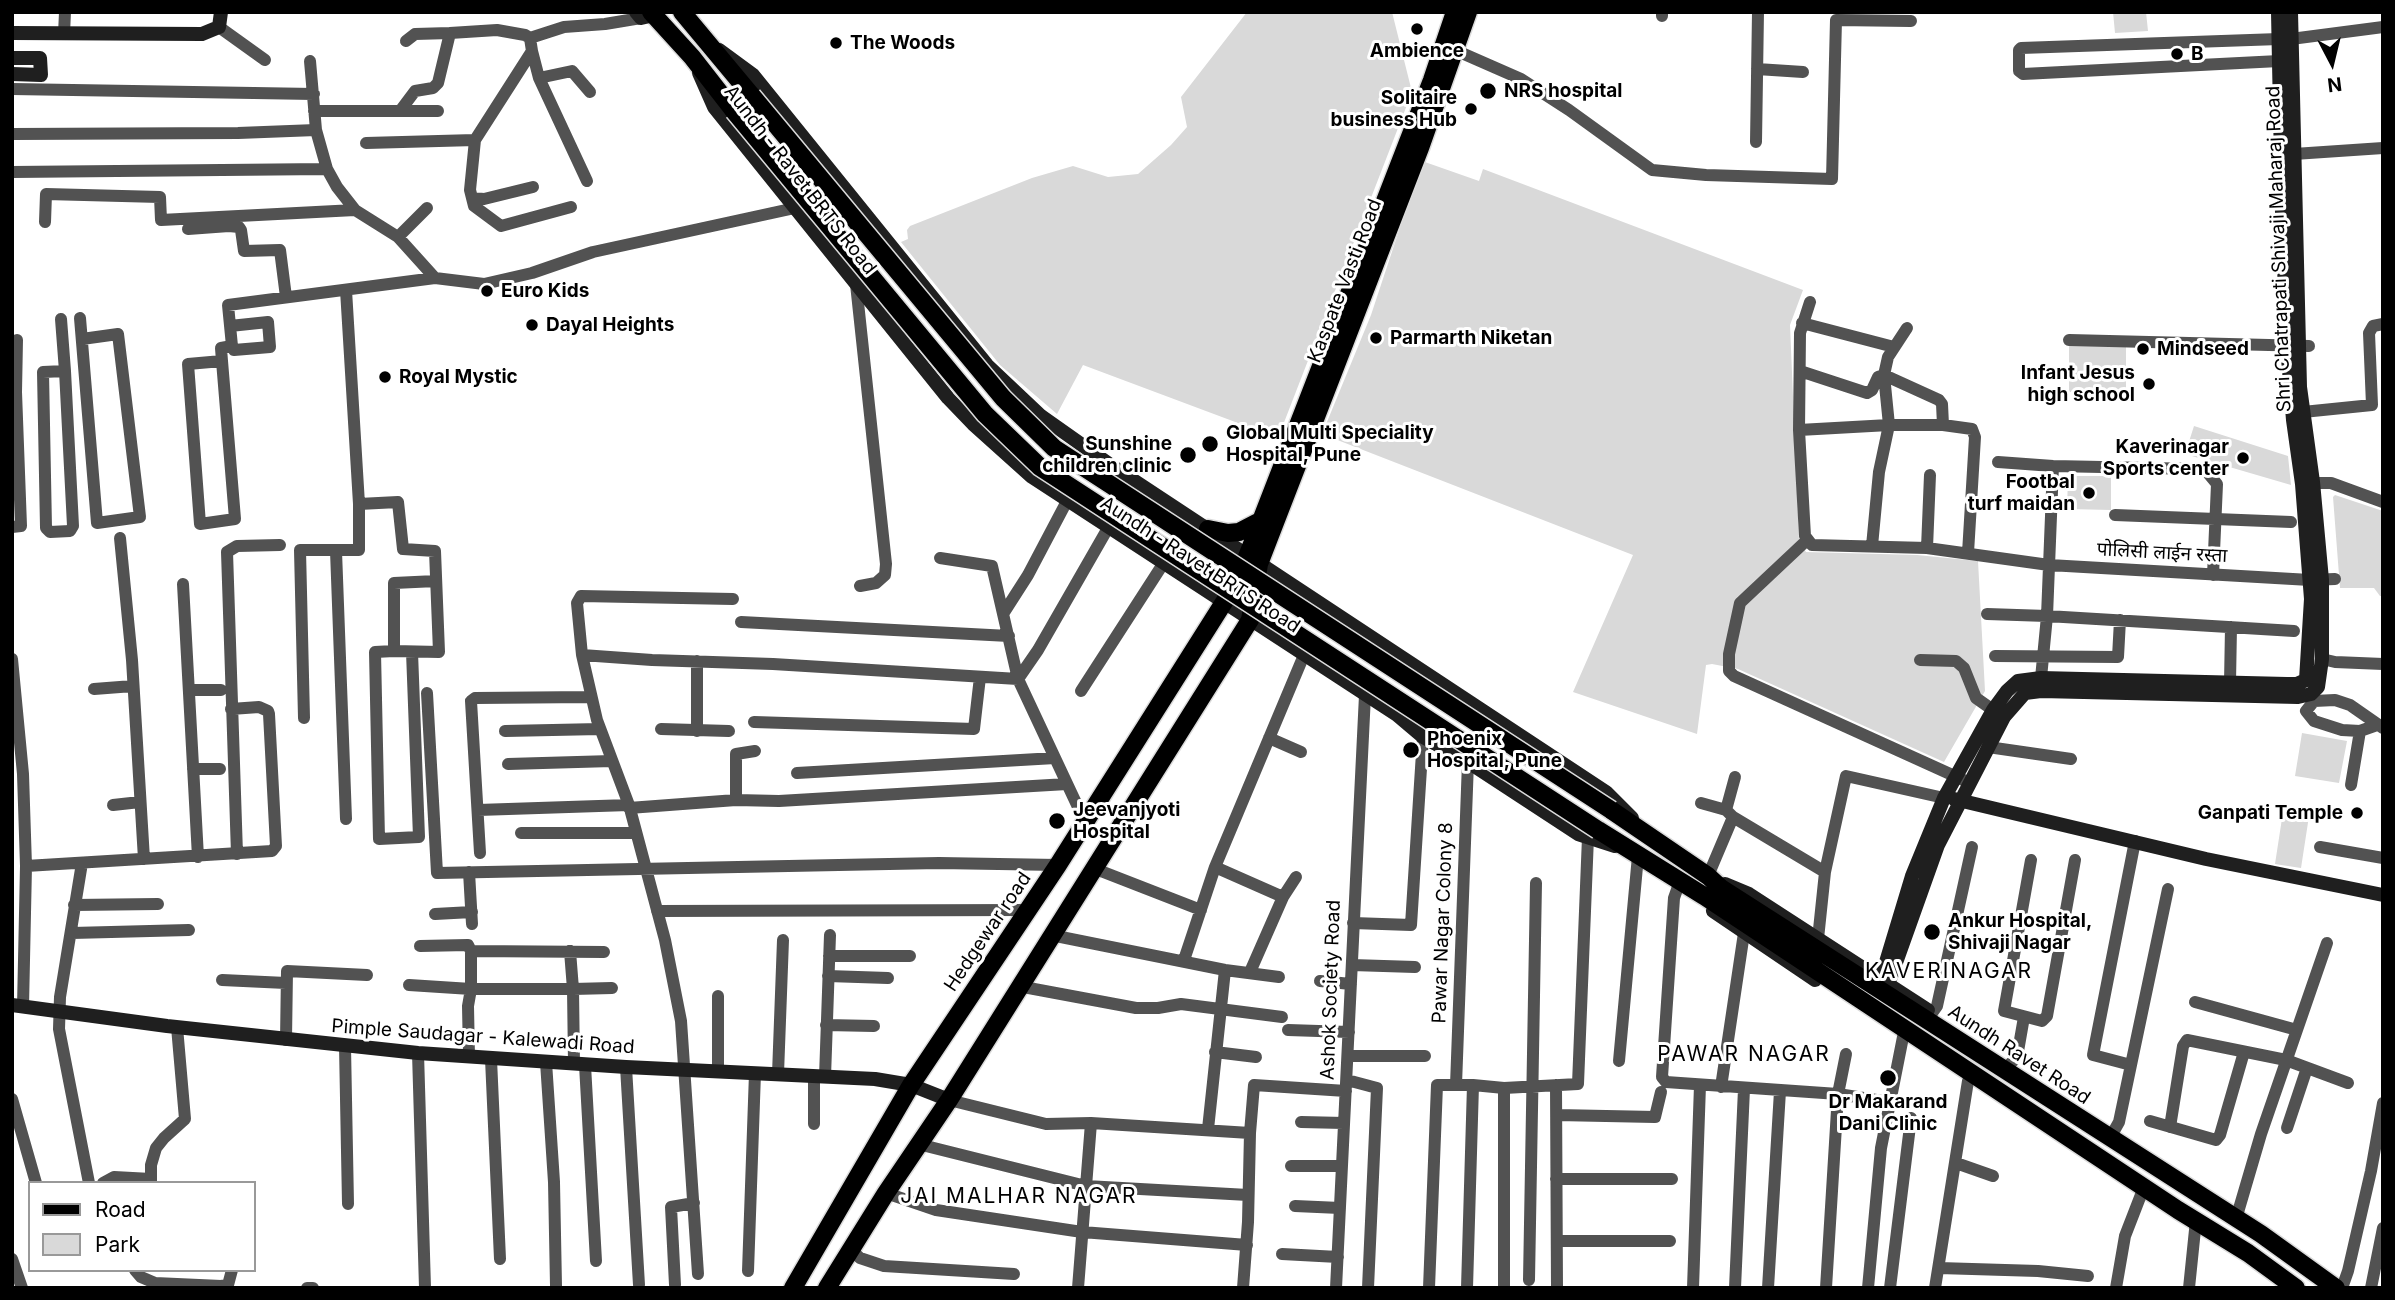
<!DOCTYPE html>
<meta charset="utf-8">
<style>
body{margin:0}
#map{position:relative;width:2395px;height:1300px;overflow:hidden;background:#fff;font-family:Inter,sans-serif}
canvas{display:block}
.frame{position:absolute;inset:0;border:14px solid #000;pointer-events:none}
.legend{position:absolute;left:28px;top:1181px;width:228px;height:91px;box-sizing:border-box;background:#fff;border:2px solid #999;margin:0;padding:9px 12px;list-style:none;font-size:21px;color:#000}
.legend li{display:flex;align-items:center;gap:14px;height:35px}
.legend b{width:35px;border:2px solid #999}
.north{position:absolute;left:2297px;top:28px;width:70px;height:70px;-webkit-text-stroke:5px #fff;paint-order:stroke;rotate:173deg;font-size:19px;font-weight:700;line-height:28px;text-align:center;color:#000}
.north::after{content:'';display:block;margin:auto;width:24px;height:32px;background:#000;clip-path:polygon(50% 0,100% 100%,50% 72%,0 100%)}
</style>
<div id="map">
<canvas width="2395" height="1300"></canvas>
<div class="frame"></div>
<ul class="legend">
<li><b style="height:9px;background:#000"></b>Road</li>
<li><b style="height:19px;background:#d9d9d9"></b>Park</li>
</ul>
<div class="north">N</div>
</div>
<script>
const context = document.querySelector('canvas').getContext('2d');
context.lineJoin = 'round';
function fill(path, color) {
  context.fillStyle = color;
  context.fill(path, 'evenodd');
}
function toPath(rows) {
  const path = new Path2D();
  for (const r of rows) {
    path.moveTo(r[0], r[1]);
    for (let i = 2; i < r.length; i += 2) path.lineTo(r[i], r[i + 1]);
  }
  return path;
}
function trace(path, color, width, dash) {
  context.strokeStyle = color;
  context.lineWidth = width;
  context.lineCap = dash ? 'butt' : 'round';
  context.setLineDash(dash || []);
  context.stroke(path);
}
function label(font, color, halo, rows, align = 'center') {
  context.font = font + ' Inter,"Noto Sans Devanagari",sans-serif';
  context.lineWidth = 6;
  context.setLineDash([]);
  context.textBaseline = 'middle';
  context.strokeStyle = halo;
  context.fillStyle = color;
  for (const [text, x, y, turn = 0] of rows) {
    context.save();
    context.translate(x, y);
    context.rotate((+turn || 0) * Math.PI / 180);
    context.textAlign = isNaN(turn) ? turn : align;
    if (halo) context.strokeText(text, 0, 0);
    context.fillText(text, 0, 0);
    context.restore();
  }
}
const green = toPath([
 [1247,12,1392,12,1412,92,1278,438,1083,365,1057,414,1000,365,901,242,908,239,907,230,910,226,1032,178,1073,166,1108,177,1138,174,1171,145,1187,127,1181,97],
 [2113,12,2146,12,2148,31,2115,33],
 [1422,161,1479,181,1483,169,1803,290,1790,325,1799,540,1806,552,1917,555,1978,561,1985,691,1944,762,1738,669,1712,664,1706,665,1697,734,1573,692,1633,555,1322,434,1371,315],
 [2069,345,2126,346,2126,394,2069,392],
 [2194,426,2288,456,2291,485,2185,454],
 [2068,476,2111,476,2111,510,2067,509],
 [2335,495,2383,511,2383,596,2380,596,2374,588,2340,588,2333,497],
 [2302,733,2347,741,2339,783,2295,776],
 [2283,812,2309,816,2301,868,2275,864]
]);
const street = toPath([
 [1662,12,1662,16],
 [219,27,265,60],
 [64,34,65,12],
 [2279,39,2021,48,2019,50,2019,71,2023,74,2279,61],
 [2291,39,2383,27],
 [406,41,415,34,450,33],
 [1448,47,1521,79,1569,110,1652,170,1706,175,1832,179,1836,20,1911,21],
 [532,51,539,78,587,181],
 [310,61,316,130,327,169,337,187,355,210,398,237,435,278],
 [1757,69,1803,72],
 [539,78,572,71,590,92],
 [12,89,314,94],
 [314,111,438,111],
 [400,111,415,91,433,88,438,83,450,33,497,30,525,35,530,38],
 [12,134,238,133,316,130],
 [1756,142,1758,12],
 [366,143,475,140],
 [2294,154,2383,148],
 [12,172,327,169],
 [472,198,484,199,533,187],
 [571,207,501,226,474,206,470,190,475,140,532,51,530,38,564,27,605,24,641,18],
 [45,222,46,194,160,197,161,220,355,210],
 [188,229,229,226,239,227,241,230,244,251,280,250,286,297],
 [398,237,427,208],
 [856,284,886,564,885,575,876,583,860,586],
 [1810,302,1800,333,1799,430,1805,536,1812,545,1927,548,2049,565,2310,580,2335,579],
 [80,318,97,523,140,517,118,334,82,339],
 [61,319,65,371,43,372,46,528,50,532,70,531,73,526,65,371],
 [1802,323,1894,347],
 [230,326,268,322,270,347,234,350,232,346],
 [2069,340,2309,346],
 [222,361,188,364,200,524,235,519,222,361,221,348,232,346,228,305,435,278,484,284,532,273,593,252,795,208],
 [1800,371,1867,393,1872,390,1878,377,1884,375,1939,400,1942,404,1943,425],
 [2303,412,2372,405,2369,333,2373,326,2383,324],
 [1799,430,1889,425,1943,425,1972,429,1975,437,1968,553],
 [1998,462,2053,466,2199,469,2207,472,2217,484,2213,575],
 [2306,483,2331,483,2383,502],
 [359,504,398,502,403,549,435,551,439,652,394,651,375,652,379,839,419,837,412,652],
 [2115,515,2291,522],
 [12,527,21,526,16,392,17,340],
 [120,538,132,660,144,859],
 [1806,541,1740,603,1729,654,1729,671,1734,676,1970,783],
 [1872,546,1879,472,1889,425,1884,375,1888,357,1907,328],
 [1927,548,1930,475],
 [336,551,346,819],
 [940,558,992,566,1018,679,1085,822],
 [183,584,198,857],
 [1003,614,1028,575,1067,501],
 [1987,614,2047,616,2294,631],
 [741,622,1009,636],
 [394,651,394,583,436,581],
 [582,655,577,603,581,596,733,599],
 [1995,656,2118,657,2120,620],
 [12,659,23,774,26,866,23,1007],
 [2322,659,2335,662,2383,664],
 [1920,660,1956,661,1964,668,1976,698,1993,710],
 [2041,678,2047,616,2053,466],
 [2230,683,2231,627],
 [94,689,133,686],
 [189,690,221,690],
 [1081,691,1163,564],
 [427,693,437,873,939,863,1058,865],
 [304,718,300,550,359,550,359,504,346,290],
 [754,722,974,729,980,677],
 [2377,725,2360,731,2342,730,2314,721,2306,711,2314,701,2335,700,2350,705,2383,728],
 [661,729,729,731],
 [505,731,600,729],
 [697,731,697,661],
 [1269,738,1301,752],
 [1988,747,2071,759],
 [508,764,612,761],
 [193,769,220,769],
 [797,773,1055,758],
 [2351,785,2360,731],
 [736,800,736,754,755,751],
 [1701,803,1726,810,1733,817,1825,872],
 [113,805,140,802],
 [629,808,736,800,779,801,1067,784],
 [478,810,629,805],
 [1726,810,1735,777],
 [521,833,636,833],
 [2320,847,2383,858],
 [480,853,471,701,475,698,590,697],
 [237,854,227,552,237,546,280,545],
 [2031,860,2004,1011,2042,1021,2047,1016,2075,860],
 [82,863,60,997,59,1029,89,1183],
 [26,866,272,851,276,846,269,714,268,711,259,707,231,709],
 [1215,867,1283,897],
 [1093,868,1201,910],
 [469,872,472,924],
 [1708,876,1733,817],
 [1680,881,1674,898,1662,1077,1666,1082,1838,1094,1889,1102],
 [74,905,158,904],
 [657,911,1027,910],
 [435,914,472,912],
 [1353,923,1411,925,1423,737],
 [72,933,189,930],
 [1051,935,1225,970,1279,977],
 [1818,939,1825,872,1846,776,1944,798],
 [420,946,468,945,471,951],
 [570,951,573,989,612,988],
 [829,956,910,956],
 [1184,960,1215,867,1304,655],
 [1352,965,1415,967],
 [1250,972,1283,897,1296,877],
 [828,976,888,978],
 [222,980,286,983],
 [1320,981,1351,984],
 [409,985,471,989,471,951,604,952],
 [1018,986,1136,1008,1158,1008,1181,1004,1282,1017],
 [2195,1002,2297,1030],
 [1932,1013,1937,1006,1972,847],
 [826,1025,874,1026],
 [1288,1030,1349,1032],
 [286,1040,287,971,367,975],
 [345,1046,348,1204],
 [1215,1052,1256,1057],
 [418,1053,425,1288],
 [1348,1056,1425,1056],
 [469,1057,468,1006,471,989,573,989,574,1064],
 [491,1059,500,1259],
 [1619,1061,1638,856],
 [546,1062,554,1182,556,1286],
 [2010,1064,2017,1057,2024,1017],
 [585,1065,596,1261],
 [2131,1065,2093,1055,2135,841],
 [626,1067,639,1285],
 [718,1072,718,996],
 [778,1074,783,940],
 [814,1076,814,1124],
 [825,1077,830,935],
 [1347,1080,1377,1088,1368,1288],
 [1456,1085,1468,762],
 [1556,1085,1557,1288],
 [1721,1087,1744,933],
 [1504,1088,1578,1084,1588,837],
 [12,1099,36,1183],
 [949,1100,1046,1124,1091,1123,1078,1288],
 [1557,1115,1655,1117,1661,1092],
 [2150,1121,2216,1140,2220,1135,2244,1052],
 [1301,1122,1344,1123],
 [1091,1123,1250,1133,1248,1222,1243,1288],
 [2170,1127,2183,1046,2187,1040,2286,1060,2348,1083],
 [2287,1128,2307,1068],
 [1208,1129,1225,970],
 [1250,1133,1254,1085,1346,1091],
 [2110,1138,2119,1122,2168,889],
 [918,1144,1086,1186,1248,1195],
 [1956,1163,1993,1176],
 [1291,1166,1341,1166],
 [1556,1179,1672,1179],
 [103,1183,114,1177,151,1179],
 [151,1183,151,1165,156,1148,164,1138,185,1119,177,1027],
 [886,1193,936,1210,1082,1232,1247,1245],
 [1295,1206,1340,1208],
 [2236,1219,2261,1134,2327,943],
 [1557,1241,1670,1241],
 [851,1250,860,1258,884,1266,1014,1274],
 [1282,1254,1338,1257],
 [12,1259,22,1288],
 [1939,1268,2038,1271,2088,1276],
 [135,1270,141,1277,155,1283,221,1286,228,1285,232,1270],
 [748,1271,755,1073],
 [698,1274,681,1021,665,940,629,805,597,720,582,655,652,660,773,664,1018,679,1038,650,1108,528],
 [1529,1280,1536,883],
 [675,1285,671,1207,694,1203],
 [307,1288,313,1288],
 [1336,1288,1365,695],
 [1429,1288,1437,1085,1473,1085,1504,1088,1504,1288],
 [1467,1288,1473,1085],
 [1693,1288,1700,1085],
 [1735,1288,1744,1089],
 [1768,1288,1780,1091],
 [1826,1288,1838,1094,1846,1054],
 [1868,1288,1881,1148,1903,1037],
 [1890,1288,1911,1118],
 [1935,1288,1968,1081],
 [2116,1288,2125,1236,2144,1187],
 [2189,1288,2196,1220],
 [2342,1288,2348,1271,2371,1171,2383,1103],
 [2371,1288,2383,1228]
]);
const secondary = toPath([
 [636,12,641,18,654,15],
 [12,33,202,34,219,27,221,12],
 [719,50,753,75,987,365,1041,416,1109,464,1606,792,1632,818],
 [12,58,40,58,41,75,12,74],
 [699,73,714,107,948,398,973,424,1032,477,1397,715,1423,737,1468,762,1578,834,1615,846],
 [1954,799,2206,859,2383,895],
 [1725,884,1749,894,1928,1010],
 [1713,911,1815,980],
 [1883,972,1912,876,1944,798,1993,710,2007,691,2018,681,2041,678,2287,684,2297,684,2306,680,2311,599,2302,484,2293,420,2287,346,2282,213,2278,12],
 [1887,988,1938,845,2004,717,2025,693,2041,691,2298,697,2311,694,2318,687,2322,659,2322,580,2313,482,2300,387,2291,12],
 [12,1005,167,1026,418,1053,626,1067,875,1079,911,1085,949,1100]
]);
const primary = toPath([
 [651,12,692,57,734,111],
 [682,12,752,96],
 [1208,529,1228,533,1239,532,1262,520],
 [1611,810,1708,876,1721,888,2261,1234,2336,1288],
 [1598,830,1704,896,2178,1210,2248,1253,2296,1288],
 [793,1288,911,1085,1058,865,1238,580,1432,80,1455,12],
 [827,1288,886,1193,949,1100,1250,620,1259,564,1420,148,1468,12]
]);
const primaryBridge = toPath([
 [752,96,1003,398,1054,448,1611,810],
 [734,111,985,414,1040,467,1598,830]
]);
const markers = [
 [1417,29,7,"#000"],
 [836,43,7,"#000"],
 [2177,54,7,"#000"],
 [1488,91,9,"#000"],
 [1471,109,7,"#000"],
 [487,291,7,"#000"],
 [532,325,7,"#000"],
 [1376,338,7,"#000"],
 [2143,349,7,"#000"],
 [385,377,7,"#000"],
 [2149,384,7,"#000"],
 [1210,444,9,"#000"],
 [1188,455,9,"#000"],
 [2243,458,7,"#000"],
 [2089,493,7,"#000"],
 [1411,750,9,"#000"],
 [2357,813,7,"#000"],
 [1057,821,9,"#000"],
 [1932,932,9,"#000"],
 [1888,1078,9,"#000"]
];
const poiNames = [
 ["The Woods",850,43],
 ["Ambience",1417,51,"center"],
 ["B",2191,54],
 ["NRS hospital",1504,91],
 ["Solitaire",1457,98,"right"],
 ["business Hub",1457,120,"right"],
 ["Euro Kids",501,291],
 ["Dayal Heights",546,325],
 ["Parmarth Niketan",1390,338],
 ["Mindseed",2157,349],
 ["Infant Jesus",2135,373,"right"],
 ["high school",2135,395,"right"],
 ["Royal Mystic",399,377],
 ["Global Multi Speciality",1226,433],
 ["Hospital, Pune",1226,455],
 ["Sunshine",1172,444,"right"],
 ["children clinic",1172,466,"right"],
 ["Kaverinagar",2229,447,"right"],
 ["Sports center",2229,469,"right"],
 ["Footbal",2075,482,"right"],
 ["turf maidan",2075,504,"right"],
 ["Phoenix",1427,739],
 ["Hospital, Pune",1427,761],
 ["Jeevanjyoti",1073,810],
 ["Hospital",1073,832],
 ["Ganpati Temple",2343,813,"right"],
 ["Ankur Hospital,",1948,921],
 ["Shivaji Nagar",1948,943],
 ["Dr Makarand",1888,1102,"center"],
 ["Dani Clinic",1888,1124,"center"]
];
const streetNames = [
 ["Aundh - Ravet BRTS Road",800,180,52],
 ["Shri Chatrapati Shivaji Maharaj Road",2279,249,-92],
 ["Kaspate Vasti Road",1345,281,-69],
 ["पोलिसी लाईन रस्ता",2162,553,3],
 ["Aundh - Ravet BRTS Road",1200,565,33],
 ["Pawar Nagar Colony 8",1443,923,-88],
 ["Hedgewar road",988,932,-56],
 ["Ashok Society Road",1331,990,-88],
 ["Pimple Saudagar - Kalewadi Road",483,1037,4],
 ["Aundh Ravet Road",2019,1055,33]
];
const neighbourhoodNames = [
 ["KAVERINAGAR",1949,972],
 ["PAWAR NAGAR",1744,1055],
 ["JAI MALHAR NAGAR",1019,1197]
];
fill(green, '#d9d9d9');
trace(primary, '#dbdbdb', 21);
trace(street, '#525252', 12);
trace(secondary, '#1f1f1f', 14);
trace(primary, '#000', 18);
trace(primaryBridge, '#dbdbdb', 21, []);
trace(primaryBridge, '#000', 18);
for (const [x, y, r, color] of markers) {
  const dot = new Path2D();
  dot.arc(x, y, r, 0, 2 * Math.PI);
  context.fillStyle = color;
  context.fill(dot);
  trace(dot, '#fff', 2.5);
}
label('bold 19px', '#000', '#fff', poiNames, 'left');
label('19px', '#000', '#fff', streetNames);
context.letterSpacing = '2px';
label('21px', '#000', '#fff', neighbourhoodNames);
context.letterSpacing = '0px';
</script>
